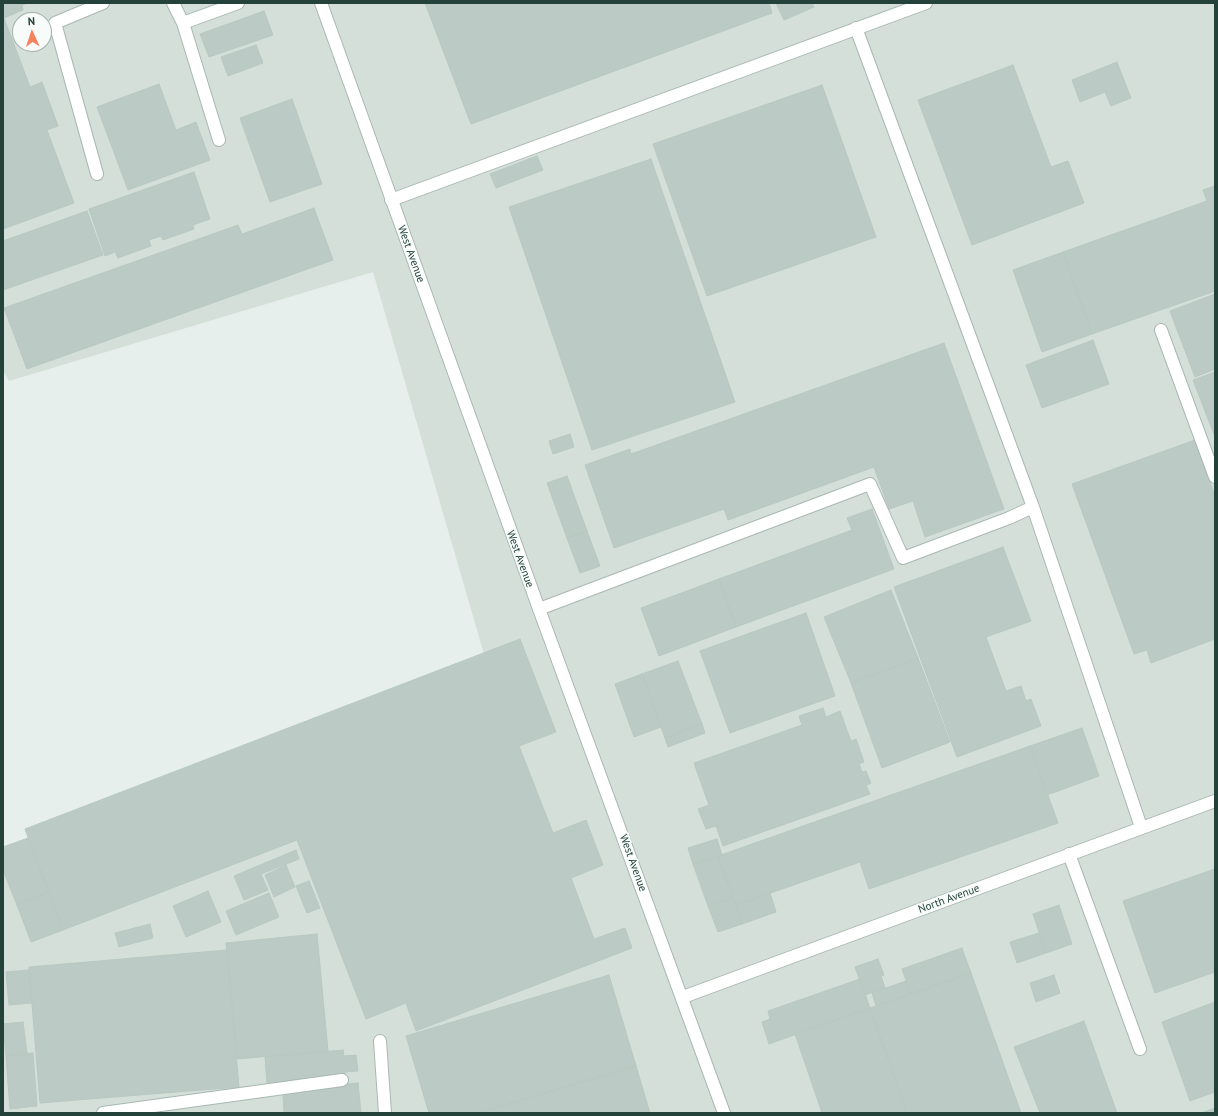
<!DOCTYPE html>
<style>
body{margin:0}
#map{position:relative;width:1218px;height:1116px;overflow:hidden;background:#e6efeb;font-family:"PT Sans",sans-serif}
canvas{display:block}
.frame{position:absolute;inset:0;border:4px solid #24423a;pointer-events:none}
.north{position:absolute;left:12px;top:12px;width:40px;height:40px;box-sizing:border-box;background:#f7fbf9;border:1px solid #a3b1ad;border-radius:50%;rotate:357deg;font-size:11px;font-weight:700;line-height:16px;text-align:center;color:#24423a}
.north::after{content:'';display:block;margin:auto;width:14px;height:18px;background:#f4845f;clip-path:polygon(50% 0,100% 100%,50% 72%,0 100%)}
</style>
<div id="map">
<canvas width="1218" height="1116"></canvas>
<div class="frame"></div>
<div class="north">N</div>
</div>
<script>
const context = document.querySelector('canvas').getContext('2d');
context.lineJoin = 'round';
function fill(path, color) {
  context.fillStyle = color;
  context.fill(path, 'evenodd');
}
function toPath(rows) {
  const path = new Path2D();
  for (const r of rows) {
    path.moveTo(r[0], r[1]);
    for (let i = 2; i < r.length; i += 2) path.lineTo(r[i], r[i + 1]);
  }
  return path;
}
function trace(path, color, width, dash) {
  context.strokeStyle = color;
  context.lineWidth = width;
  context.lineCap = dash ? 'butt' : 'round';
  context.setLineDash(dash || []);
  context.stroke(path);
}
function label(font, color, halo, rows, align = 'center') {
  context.font = font + ' "PT Sans",sans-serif';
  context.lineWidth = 3.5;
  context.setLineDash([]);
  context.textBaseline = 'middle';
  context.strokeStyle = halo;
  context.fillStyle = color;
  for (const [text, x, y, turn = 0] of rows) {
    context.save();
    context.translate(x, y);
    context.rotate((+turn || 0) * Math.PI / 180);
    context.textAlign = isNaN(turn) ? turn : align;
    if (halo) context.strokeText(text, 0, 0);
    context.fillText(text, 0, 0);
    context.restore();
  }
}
const built = toPath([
 [3,3,1215,3,1215,1113,3,1113,3,852,486,661,373,272,9,381,3,371],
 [20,20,44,20,44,44,20,44]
]);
const building = toPath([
 [3,3,28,3,22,5,23,10,4,18,30,87,42,82,58,126,47,130,74,203,3,229,3,3],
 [425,3,769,3,772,13,471,124,425,3],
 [776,3,812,3,814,7,784,20,776,3],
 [264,11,273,35,209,57,200,34,264,11],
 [256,45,263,63,228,76,221,57,256,45],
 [1117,62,1131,98,1111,106,1105,92,1080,102,1072,80,1117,62],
 [1013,65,1051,167,1068,161,1084,203,972,245,918,100,1013,65],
 [159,84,176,130,196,122,210,160,128,190,97,107,159,84],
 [822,85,876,237,707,296,653,144,822,85],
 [292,99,322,184,270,202,240,118,292,99],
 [537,156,543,170,496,188,490,174,537,156],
 [651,159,735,402,592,450,509,207,651,159],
 [194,172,210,219,193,225,194,229,163,240,161,236,149,240,151,246,118,258,115,252,105,256,89,209,194,172],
 [1215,186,1215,291,1092,334,1063,252,1207,201,1203,190,1215,186],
 [314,208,333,260,27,369,4,308,238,225,242,234,314,208],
 [87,211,103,255,3,290,3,241,87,211],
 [1063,252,1092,334,1042,352,1013,270,1063,252],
 [1215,294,1215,369,1195,377,1170,311,1215,294],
 [1093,340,1109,384,1042,408,1026,365,1093,340],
 [944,343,1004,509,925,537,913,501,889,509,874,467,728,520,724,509,614,548,585,465,630,449,631,454,944,343],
 [1215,372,1215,437,1193,380,1215,372],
 [570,434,574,447,553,454,549,441,570,434],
 [1195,440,1215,496,1215,639,1151,663,1147,650,1134,654,1072,484,1195,440],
 [567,476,587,531,567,538,547,483,567,476],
 [872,509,894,569,736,627,719,579,852,530,847,518,872,509],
 [587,531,600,566,580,573,567,538,587,531],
 [1003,547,1031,621,986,637,1006,691,1021,686,1026,701,1031,699,1041,726,957,757,894,587,1003,547],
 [719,579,736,627,659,656,641,608,719,579],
 [891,590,918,658,851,683,824,617,891,590],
 [806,613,835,696,730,733,700,651,806,613],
 [520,639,556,732,519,746,553,833,586,820,603,865,571,878,594,939,625,928,632,948,416,1031,406,1003,366,1019,297,840,63,930,25,829,520,639],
 [918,658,950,742,882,768,851,683,918,658],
 [678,661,702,724,665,738,642,674,678,661],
 [642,674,661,727,634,737,615,684,642,674],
 [823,708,826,717,840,711,851,741,856,739,864,762,859,764,862,772,866,771,871,783,866,785,870,794,723,846,716,826,706,829,698,809,709,805,694,763,802,725,799,716,823,708],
 [702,724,705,733,668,747,665,738,702,724],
 [1082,728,1099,776,1047,795,1030,746,1082,728],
 [1030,746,1058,823,869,889,860,862,736,905,718,856,1030,746],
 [28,838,49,892,17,905,3,870,3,847,28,838],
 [717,839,722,855,693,864,688,848,717,839],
 [296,850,299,859,261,874,268,890,244,900,234,876,296,850],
 [718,856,733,898,708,906,693,864,718,856],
 [286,865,295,887,274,897,265,875,286,865],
 [1215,869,1215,972,1155,993,1123,901,1215,869],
 [309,881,320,908,307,913,296,886,309,881],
 [208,891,221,922,186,937,173,906,208,891],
 [49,892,63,930,31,942,17,905,49,892],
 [269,893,279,917,236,935,226,911,269,893],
 [770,893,776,912,742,924,736,905,770,893],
 [733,898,742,924,718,932,708,906,733,898],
 [1059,905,1072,944,1046,953,1033,914,1059,905],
 [150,924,153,938,119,947,115,933,150,924],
 [1039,933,1046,953,1017,963,1010,942,1039,933],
 [317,934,328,1051,237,1059,226,943,317,934],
 [962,948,971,973,911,994,902,969,962,948],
 [227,950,239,1087,40,1103,29,967,227,950],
 [878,959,884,975,881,976,885,988,865,995,855,967,878,959],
 [29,970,32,1003,9,1005,6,972,29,970],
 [971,973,1021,1113,907,1113,870,1008,971,973],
 [609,975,636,1066,478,1113,429,1113,406,1036,609,975],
 [1054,975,1060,993,1036,1002,1030,983,1054,975],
 [860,979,870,1008,769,1044,762,1022,770,1019,768,1011,860,979],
 [906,981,911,994,876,1006,872,993,906,981],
 [1215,1002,1215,1092,1190,1101,1162,1022,1215,1002],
 [870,1008,907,1113,822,1113,795,1034,870,1008],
 [1084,1021,1117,1113,1040,1113,1014,1047,1084,1021],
 [23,1022,27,1053,6,1056,3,1024,23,1022],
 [343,1050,344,1056,356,1055,358,1071,345,1072,345,1076,267,1083,265,1057,343,1050],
 [33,1053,37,1106,10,1109,6,1056,33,1053],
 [636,1066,650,1113,478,1113,636,1066],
 [358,1083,361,1113,284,1113,283,1094,299,1092,298,1088,358,1083],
 [1215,1108,1215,1113,1201,1113,1215,1108]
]);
const lane = toPath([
 [173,3,183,23,219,140],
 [183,23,238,3],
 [856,28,1033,507,1141,827],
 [97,174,55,23,103,3],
 [391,200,926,3],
 [1161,330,1215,477],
 [539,609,870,484,903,558,1009,518,1033,507],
 [1069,854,1140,1049],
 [380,1041,385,1113],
 [103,1113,342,1080]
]);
const street = toPath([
 [321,3,539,609,724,1113],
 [683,997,1215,801]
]);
const streetNames = [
 ["West Avenue",411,254,70],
 ["West Avenue",520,559,70],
 ["West Avenue",633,863,70],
 ["North Avenue",949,899,-20]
];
fill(built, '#d4dfda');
fill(building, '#bbcac4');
trace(building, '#b8c9c2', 1);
trace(lane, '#a8b8b2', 14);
trace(street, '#a8b8b2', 14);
trace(lane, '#fff', 12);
trace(street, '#fff', 12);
label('11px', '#24423a', '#f7fbf9', streetNames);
</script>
